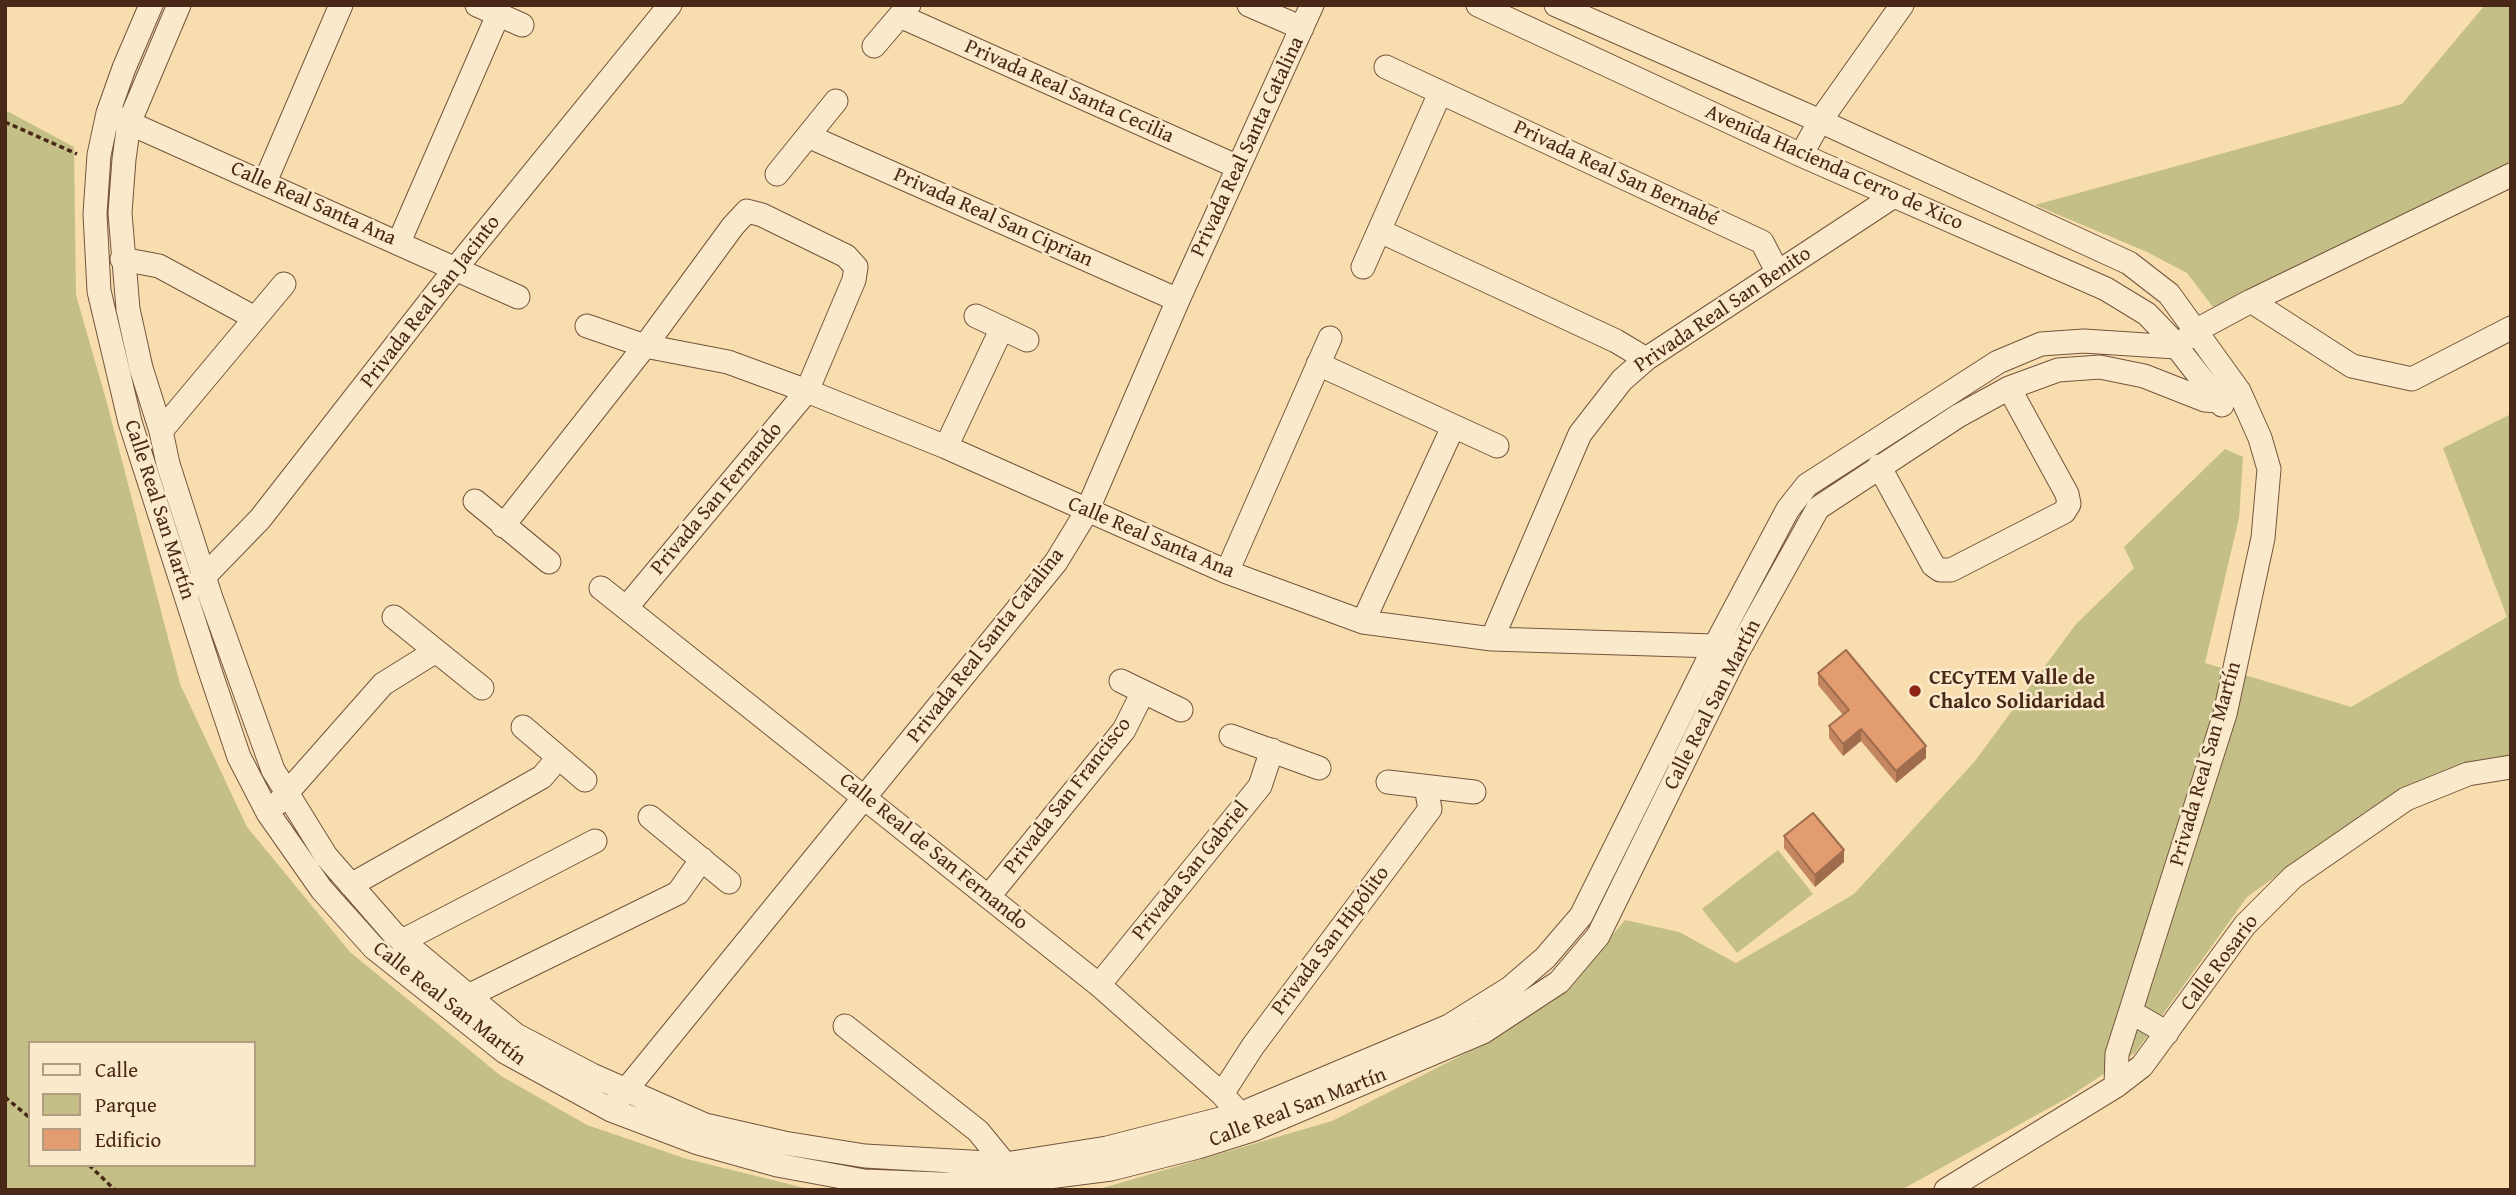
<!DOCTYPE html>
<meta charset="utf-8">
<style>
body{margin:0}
#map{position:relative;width:2516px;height:1195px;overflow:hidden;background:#f8ddae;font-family:"Gentium Book Plus",serif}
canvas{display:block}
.frame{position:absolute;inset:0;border:7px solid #492817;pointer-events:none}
.legend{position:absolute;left:28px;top:1041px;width:228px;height:126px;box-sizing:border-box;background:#fae9ca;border:2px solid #b39c82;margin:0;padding:9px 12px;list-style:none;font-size:21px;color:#492817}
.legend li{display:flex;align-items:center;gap:14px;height:35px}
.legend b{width:35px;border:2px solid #b39c82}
</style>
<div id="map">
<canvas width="2516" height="1195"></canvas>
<div class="frame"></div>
<ul class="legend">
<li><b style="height:9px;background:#fae9ca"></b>Calle</li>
<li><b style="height:19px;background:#c3bf86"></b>Parque</li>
<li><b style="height:19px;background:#e39c6f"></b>Edificio</li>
</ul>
</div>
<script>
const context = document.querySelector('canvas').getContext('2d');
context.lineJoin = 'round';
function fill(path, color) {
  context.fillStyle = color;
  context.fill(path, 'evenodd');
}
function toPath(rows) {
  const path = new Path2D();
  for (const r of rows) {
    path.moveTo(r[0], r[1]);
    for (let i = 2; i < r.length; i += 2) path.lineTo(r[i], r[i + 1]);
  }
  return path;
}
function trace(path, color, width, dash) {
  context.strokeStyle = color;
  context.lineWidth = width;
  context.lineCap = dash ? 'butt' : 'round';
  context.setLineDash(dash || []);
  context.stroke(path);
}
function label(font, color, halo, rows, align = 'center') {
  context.font = font + ' "Gentium Book Plus",serif';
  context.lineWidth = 5;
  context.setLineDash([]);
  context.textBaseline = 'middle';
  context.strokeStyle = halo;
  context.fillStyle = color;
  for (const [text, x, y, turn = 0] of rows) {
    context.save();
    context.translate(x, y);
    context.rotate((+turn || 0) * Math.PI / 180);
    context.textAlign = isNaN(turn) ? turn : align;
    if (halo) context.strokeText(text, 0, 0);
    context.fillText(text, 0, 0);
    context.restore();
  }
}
const green = toPath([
 [2485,5,2511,5,2511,167,2213,307,2187,273,2147,252,2035,205,2402,104],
 [5,110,74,147,76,295,107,403,180,684,247,827,350,952,501,1076,587,1125,687,1159,813,1190,5,1190],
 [30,1043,254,1043,254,1165,30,1165],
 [2511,414,2511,755,2469,764,2408,786,2293,864,2247,897,2135,1053,2069,1097,1901,1190,1096,1190,1332,1121,1482,1045,1567,990,1625,920,1679,932,1736,963,1854,894,1975,761,2076,624,2134,568,2124,547,2225,449,2243,457,2239,518,2205,663,2351,707,2507,617,2443,448],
 [1778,850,1813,894,1737,953,1702,909]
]);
const path = toPath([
 [5,122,77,154],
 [5,1097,30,1118],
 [89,1165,115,1190]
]);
const minor = toPath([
 [151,5,124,68,108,113,99,155,95,214,99,291,130,422,210,671,239,757,268,813,322,890,374,948,505,1052,611,1110,698,1143,777,1165,864,1181,940,1184,1009,1182,1111,1169,1198,1147,1255,1129,1483,1032,1559,982,1598,936,1736,655,1818,508,1958,416,2009,388,2058,370,2100,367,2144,376,2205,400,2217,401,2239,391],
 [179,5,129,123,124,159,120,213,128,309,141,368,161,431,168,464,211,598,273,770,326,856,393,933,516,1035,592,1075,705,1125,784,1143,865,1156,1005,1164,1107,1148,1240,1114,1449,1026,1510,988,1545,958,1581,916,1715,646,1788,509,1807,485,1998,362,2041,344,2084,341,2176,347,2197,330,2251,301,2511,175],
 [477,5,522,25],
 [1249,5,1302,28],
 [1478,5,1801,155,2106,289,2147,314,2169,337,2222,405],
 [1556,5,1820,121,2129,263,2169,294,2239,391,2260,438,2269,469,2263,538,2225,714,2117,1054,2116,1086],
 [900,16,1238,167],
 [874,46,909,5],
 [1386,67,1762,242,1777,271],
 [118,118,518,297],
 [808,136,1178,300],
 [1801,155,1820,121,1902,5],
 [777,174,836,101],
 [265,182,341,5],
 [1380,231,1616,341,1646,359],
 [399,242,498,15],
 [122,259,159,266,255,318],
 [1363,267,1440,93],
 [2251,301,2352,366,2412,379,2511,328],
 [976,316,1027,340],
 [587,326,645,346,728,362,807,391,946,447,1227,572,1363,622,1492,639,1715,646,1727,651],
 [1318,364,1497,446],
 [161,431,284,284],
 [946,447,1002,328],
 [1879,466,1933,565,1940,570,1951,570,2064,512,2069,504,2067,494,2009,388],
 [475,501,549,562],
 [503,526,645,346,733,226,747,211,762,215,846,256,856,267,854,280,807,391,626,608],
 [1227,572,1330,338],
 [196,585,260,519,456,268,670,5],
 [601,588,1099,985,1222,1094,1247,1122],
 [394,617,482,688],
 [1363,622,1453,427],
 [1492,639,1580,434,1622,380,1646,359,1894,196],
 [1121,681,1181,710],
 [523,727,585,780],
 [1231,736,1319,768],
 [1388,782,1474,792],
 [278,803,383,684,436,651],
 [650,817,729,882],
 [351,885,542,777,558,758],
 [989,896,1124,730,1143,692],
 [402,941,595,841],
 [1099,985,1260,786,1272,750],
 [468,996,678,893,702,859],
 [2131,1012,2167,1033],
 [845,1026,978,1131,1005,1164],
 [1222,1094,1253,1046,1430,809,1426,787],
 [617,1101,1056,562,1087,511,1178,300,1312,5],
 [1946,1190,2116,1086,2142,1066,2245,925,2293,877,2406,799,2468,774,2511,767]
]);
const wall = toPath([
 [1818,673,1926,758,1896,783,1861,741,1843,756,1829,738,1829,726,1843,715,1818,685],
 [1784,836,1844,862,1815,887,1784,848]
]);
const shadedWall = toPath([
 [1861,729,1861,741,1843,756,1843,744],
 [1926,746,1926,758,1896,783,1896,771],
 [1844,850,1844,862,1815,887,1815,875]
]);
const building = toPath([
 [1846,650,1926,746,1896,771,1861,729,1843,744,1829,726,1849,710,1818,673,1846,650],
 [1813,813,1844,850,1815,875,1784,836,1813,813]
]);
const markers = [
 [1915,691,7,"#8f2418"]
];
const streetNames = [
 ["Privada Real Santa Cecilia",1069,92,24],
 ["Privada Real Santa Catalina",1248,147,-65],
 ["Avenida Hacienda Cerro de Xico",1834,168,24],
 ["Privada Real San Bernabé",1616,174,25],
 ["Calle Real Santa Ana",313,204,24],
 ["Privada Real San Ciprian",993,218,24],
 ["Privada Real San Jacinto",431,302,-52],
 ["Privada Real San Benito",1723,310,-34],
 ["Privada San Fernando",717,499,-50],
 ["Calle Real San Martín",159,510,72],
 ["Calle Real Santa Ana",1151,538,23],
 ["Privada Real Santa Catalina",986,646,-52],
 ["Calle Real San Martín",1713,705,-63],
 ["Privada Real San Martín",2206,764,-74],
 ["Privada San Francisco",1068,796,-52],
 ["Calle Real de San Fernando",933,852,39],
 ["Privada San Gabriel",1191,871,-51],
 ["Privada San Hipólito",1331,941,-53],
 ["Calle Rosario",2220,963,-53],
 ["Calle Real San Martín",449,1004,38],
 ["Calle Real San Martín",1298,1108,-21]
];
const poiNames = [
 ["CECyTEM Valle de",1929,679],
 ["Chalco Solidaridad",1929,703]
];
fill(green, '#c3bf86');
trace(minor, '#75553d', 25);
trace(path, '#492817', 3.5, [5, 3.5]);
trace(minor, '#fae9ca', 23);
fill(wall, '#c3865f');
fill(shadedWall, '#9f6d4e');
fill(building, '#e39c6f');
trace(building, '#9f6d4e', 2);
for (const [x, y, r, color] of markers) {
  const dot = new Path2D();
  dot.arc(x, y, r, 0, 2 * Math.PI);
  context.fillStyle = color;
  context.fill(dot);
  trace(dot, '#fae9ca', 2.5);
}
label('21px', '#492817', '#fae9ca', streetNames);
label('bold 21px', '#492817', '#fae9ca', poiNames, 'left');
</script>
